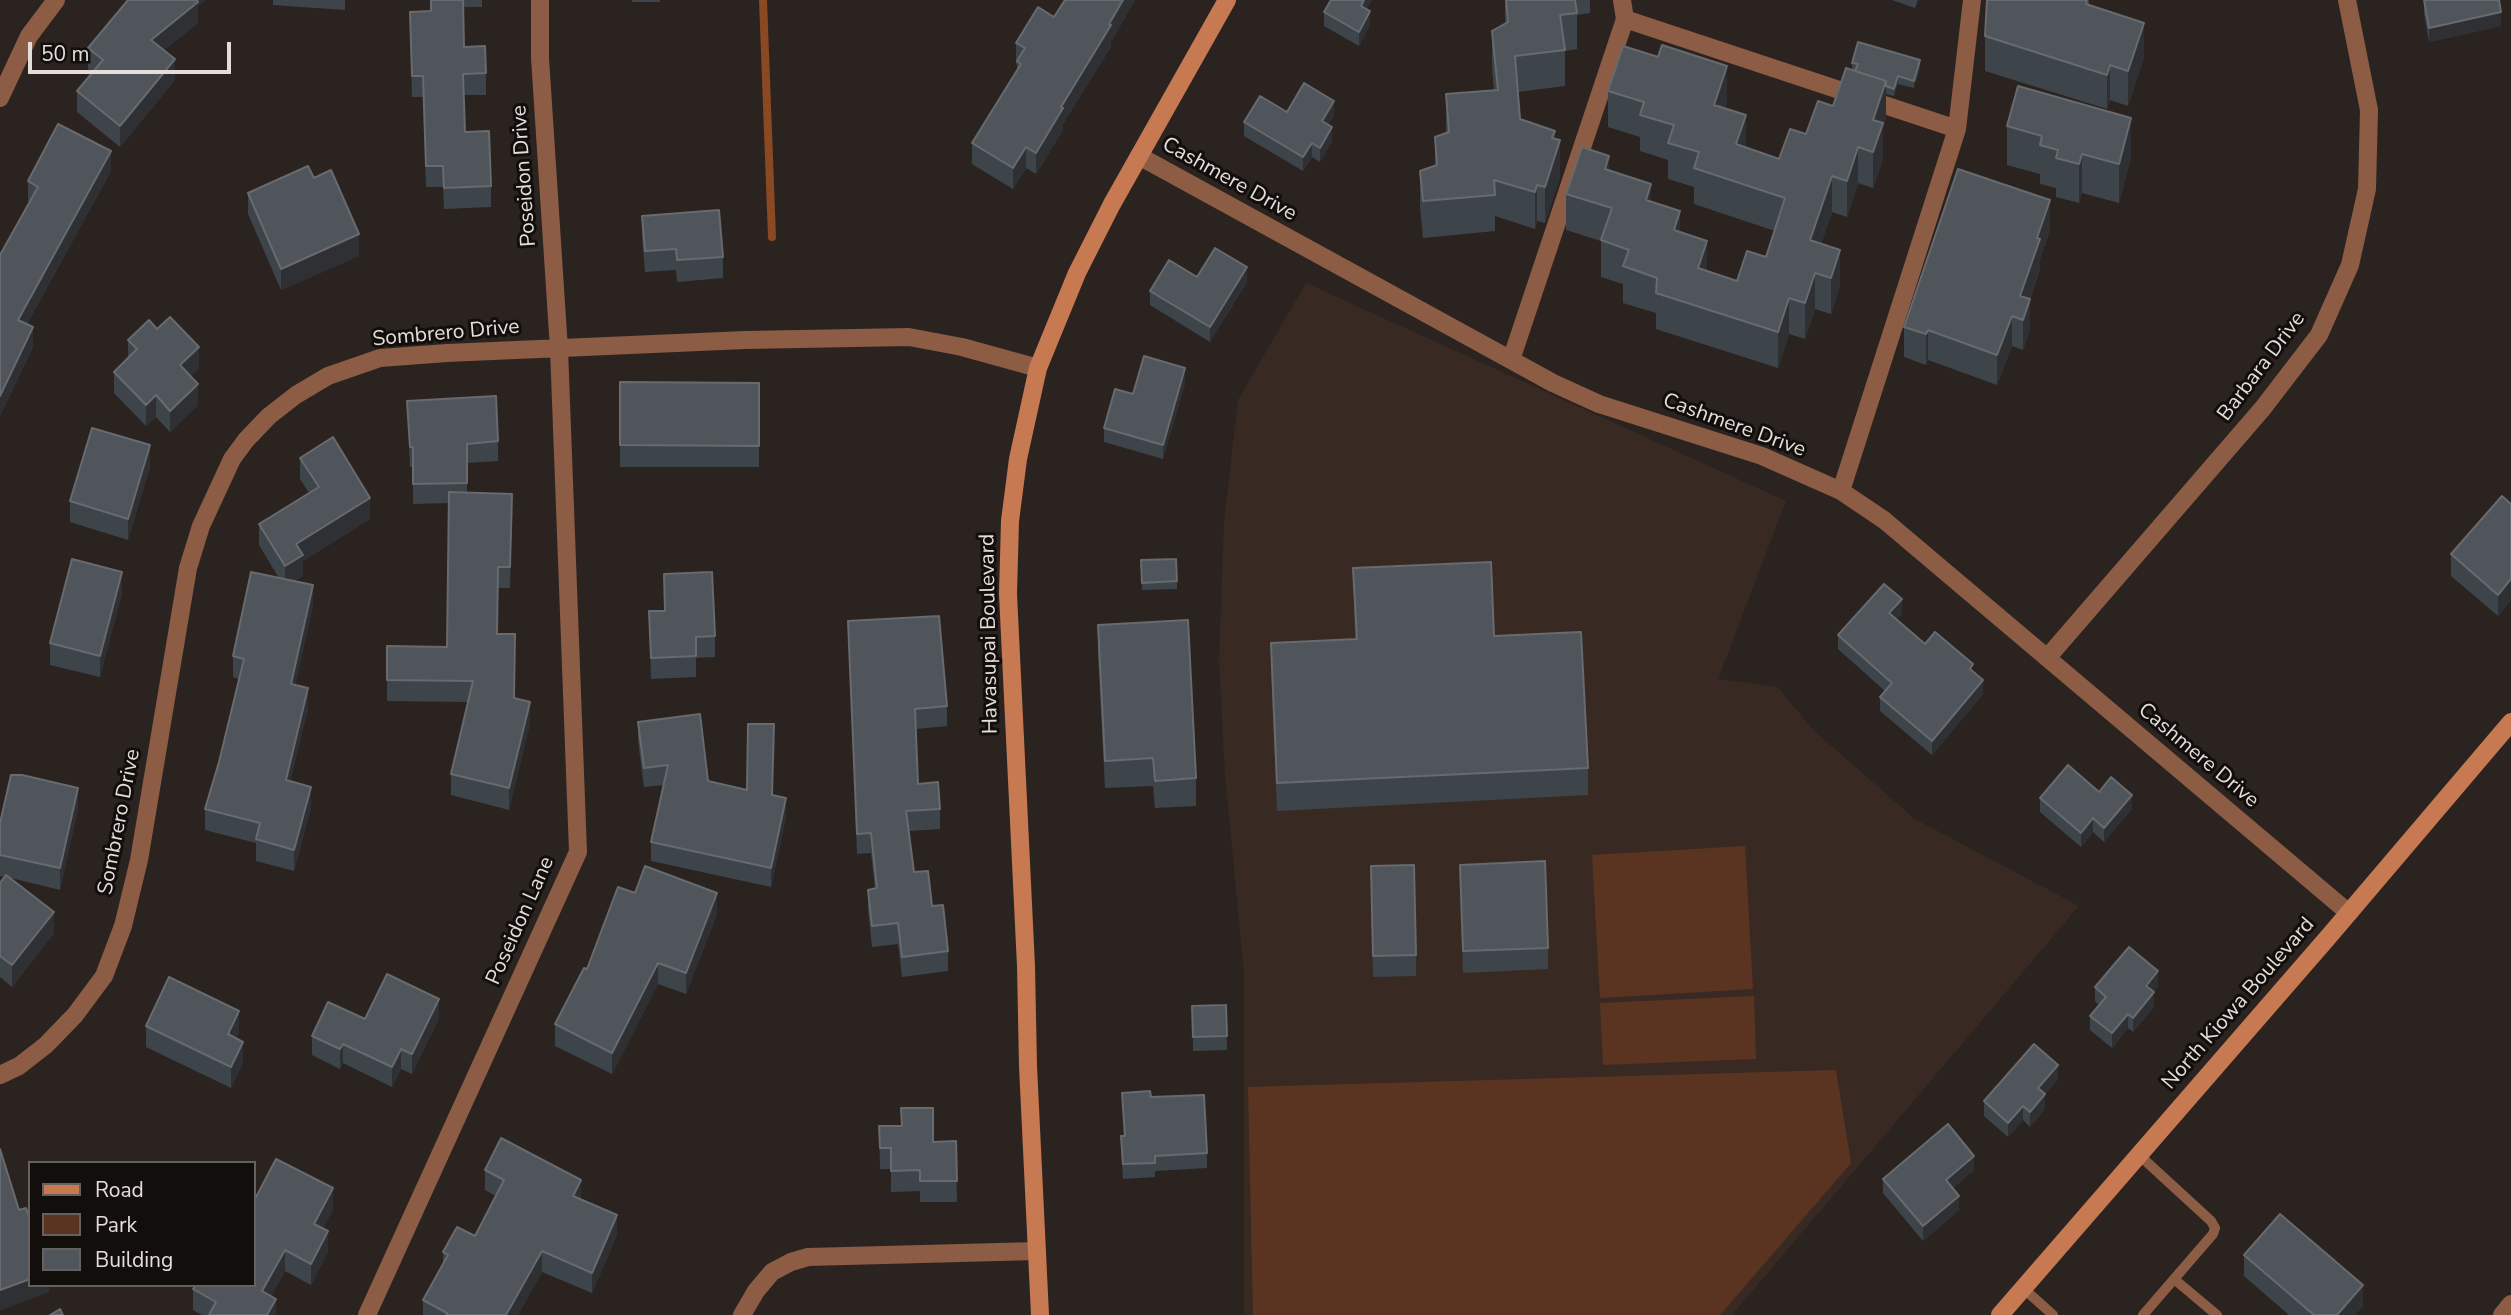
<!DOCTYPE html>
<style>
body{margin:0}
#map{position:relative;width:2511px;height:1315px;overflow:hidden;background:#2b2320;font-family:"Nunito Sans",sans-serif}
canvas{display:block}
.legend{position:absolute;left:28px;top:1161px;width:228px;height:126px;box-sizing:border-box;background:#110e0c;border:2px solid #65615f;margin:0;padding:9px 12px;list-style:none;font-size:21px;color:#e4dedb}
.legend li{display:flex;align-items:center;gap:14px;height:35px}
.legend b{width:35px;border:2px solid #65615f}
.scale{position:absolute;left:28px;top:42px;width:203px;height:32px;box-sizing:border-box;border:4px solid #e4dedb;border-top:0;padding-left:9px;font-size:21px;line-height:24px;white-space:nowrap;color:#e4dedb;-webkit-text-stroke:5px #110e0c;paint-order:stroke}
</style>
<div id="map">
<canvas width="2511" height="1315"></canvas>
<ul class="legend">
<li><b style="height:9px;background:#c77952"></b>Road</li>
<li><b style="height:19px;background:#5a3420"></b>Park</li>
<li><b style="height:19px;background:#4f555a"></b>Building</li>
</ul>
<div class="scale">50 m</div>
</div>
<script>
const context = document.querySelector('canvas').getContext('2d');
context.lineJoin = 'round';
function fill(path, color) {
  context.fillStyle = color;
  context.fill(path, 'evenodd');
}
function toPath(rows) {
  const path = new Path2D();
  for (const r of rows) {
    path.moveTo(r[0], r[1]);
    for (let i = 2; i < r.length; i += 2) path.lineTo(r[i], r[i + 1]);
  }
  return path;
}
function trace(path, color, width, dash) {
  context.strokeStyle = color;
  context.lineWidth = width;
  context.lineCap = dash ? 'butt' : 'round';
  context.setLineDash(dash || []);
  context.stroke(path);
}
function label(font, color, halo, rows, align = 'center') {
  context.font = font + ' "Nunito Sans",sans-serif';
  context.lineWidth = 6;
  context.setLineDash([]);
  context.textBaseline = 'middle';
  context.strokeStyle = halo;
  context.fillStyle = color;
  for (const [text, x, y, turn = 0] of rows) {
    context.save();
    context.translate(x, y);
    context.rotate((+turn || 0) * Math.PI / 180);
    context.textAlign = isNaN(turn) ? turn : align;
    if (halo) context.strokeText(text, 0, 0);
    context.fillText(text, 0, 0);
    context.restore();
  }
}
const built = toPath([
 [1306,283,1786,501,1718,679,1778,687,1811,728,1915,819,2079,906,1732,1315,1244,1315,1244,972,1225,776,1219,660,1224,523,1238,400]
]);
const green = toPath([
 [1745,846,1753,989,1600,998,1592,855],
 [1754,996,1756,1059,1603,1065,1600,1003],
 [1836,1070,1851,1163,1720,1315,1253,1315,1248,1087]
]);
const stream = toPath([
 [763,0,772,237]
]);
const lane = toPath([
 [2138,1154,2211,1221,2215,1228,2213,1234,2143,1315],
 [2174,1279,2217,1315],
 [2023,1288,2053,1315]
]);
const street = toPath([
 [1625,19,1957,129],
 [0,98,29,36,56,0],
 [1139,156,1553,383,1599,404,1762,456,1841,491,1884,520,2349,913],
 [1511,360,1625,19,1622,0],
 [1841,491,1957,129,1972,0],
 [2047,658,2263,408,2319,335,2350,265,2367,189,2369,110,2347,0],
 [0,1075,19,1066,46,1045,75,1015,104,976,123,926,139,860,188,568,201,526,232,459,246,440,269,416,296,395,328,376,380,358,447,353,745,340,909,337,962,347,1038,368],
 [367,1315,578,852,559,349,540,58,540,0],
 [742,1315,756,1291,772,1272,791,1262,808,1257,1037,1251],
 [2502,1315,2511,1304]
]);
const secondary = toPath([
 [1040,1315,1028,1066,1026,966,1008,594,1010,521,1018,459,1038,368,1077,273,1112,204,1227,0],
 [2000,1315,2330,935,2511,722]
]);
const wall = toPath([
 [273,0,345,0,345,10,273,5],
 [431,0,482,0,482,7,463,7,464,47,486,73,486,95,464,95,465,132,491,186,491,207,444,209,443,187,426,187,423,97,412,97,410,12,431,11],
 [632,0,660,0,660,2,632,2],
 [1065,0,1135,0,1111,42,1111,47,1063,124,1063,130,1036,174,1026,168,1013,189,972,164,972,143,1017,70,1017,65,1016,64,1016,43,1054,17],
 [1505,0,1590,0,1590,13,1577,15,1577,49,1565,51,1565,86,1518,92,1520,119,1555,138,1560,177,1545,223,1537,221,1535,229,1495,216,1495,231,1423,238,1420,207,1420,171,1435,166,1435,137,1446,133,1446,94,1494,90,1492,67,1492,31,1505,24],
 [1892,0,1918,0,1915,8],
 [2089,0,2089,5,2144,57,2128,106,2110,100,2107,109,1985,71,1985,36],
 [2424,0,2501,26,2429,42,2424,14],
 [198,6,198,23,164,50,175,80,120,147,77,112,77,91,92,72,88,69,88,48],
 [1367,9,1370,25,1359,46,1324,26,1324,12],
 [1852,63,1920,68,1914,88,1898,84,1894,96,1886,94,1886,118,1883,128,1883,159,1873,188,1858,183,1847,217,1832,212,1821,244,1840,286,1831,314,1815,309,1805,339,1789,334,1778,368,1656,329,1656,313,1623,303,1623,284,1601,277,1601,241,1566,230,1566,194,1609,170,1651,202,1680,232,1707,271,1737,281,1766,257,1775,231,1694,204,1694,187,1668,179,1668,160,1640,151,1640,137,1608,127,1608,91,1727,102,1725,108,1746,147,1779,159,1806,134,1833,106,1852,70],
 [1287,112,1334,115,1328,125,1332,141,1320,162,1312,157,1303,171,1244,136,1244,122],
 [2007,126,2131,157,2119,203,2082,193,2079,203,2056,197,2056,188,2040,184,2040,174,2007,165],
 [111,171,27,324,33,347,0,416,30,202,28,201,28,181],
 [314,178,359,256,281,290,248,214,248,193],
 [642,216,723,257,723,278,677,282,676,270,645,272,642,237],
 [2050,230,2040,259,2040,269,2030,299,2030,330,2023,350,2012,346,1997,385,1928,360,1926,365,1904,357,1904,327],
 [1197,277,1247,282,1210,342,1150,305,1150,291],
 [128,340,199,368,191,376,198,405,170,432,156,417,146,426,114,393,114,372,128,358],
 [620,382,759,383,759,467,620,467],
 [1185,383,1163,459,1104,442,1104,428,1133,394],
 [407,401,498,441,498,461,467,463,467,493,512,515,510,588,498,588,497,634,515,698,530,723,509,810,451,795,451,774,468,702,387,701,387,646,447,647,449,503,413,504,413,467,410,467],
 [300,458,370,519,303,561,303,576,294,581,313,606,295,685,308,709,290,781,311,808,294,871,256,861,256,843,205,830,205,809,219,762,239,679,233,677,233,656,279,578,259,545,259,524,309,493,300,479],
 [150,467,128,540,70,522,70,501],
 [2511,504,2511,600,2498,616,2451,576,2451,554],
 [1141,560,1177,581,1177,589,1142,590],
 [1353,568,1494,636,1588,768,1588,795,1277,811,1271,670,1271,643,1355,639],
 [664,574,715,636,715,657,696,658,696,677,651,679,649,611,664,611],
 [122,593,100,677,50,665,50,643],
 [1902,613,1897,619,1925,644,1973,672,1983,694,1932,755,1880,711,1880,697,1885,691,1838,649,1838,635],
 [848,621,947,706,947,726,916,729,918,784,940,809,940,829,909,831,914,872,932,906,948,951,948,971,902,977,898,944,872,947,868,910,868,890,875,889,871,853,857,854],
 [1098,625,1196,778,1196,806,1155,808,1153,786,1105,788,1098,653],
 [638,722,708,781,773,795,786,817,771,887,651,861,651,842,664,785,644,787,638,741],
 [2099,792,2132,809,2104,842,2093,832,2081,847,2040,812,2040,798],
 [78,809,60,890,11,878,54,933,12,987,0,977,0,883,5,877,0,876,0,823],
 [1460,865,1548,948,1548,969,1463,973],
 [1371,887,1416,955,1416,976,1373,977],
 [635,893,717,914,686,994,658,984,612,1074,555,1046,555,1024,587,969],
 [2158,986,2153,992,2154,1007,2133,1032,2128,1028,2112,1048,2090,1030,2090,1016,2099,1005,2095,1001,2095,987],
 [1226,1005,1227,1050,1193,1051,1192,1006],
 [439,1018,412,1074,401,1069,392,1087,343,1063,340,1069,312,1055,312,1036,365,1019],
 [146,1026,239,1032,236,1038,243,1063,231,1088,146,1047],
 [2058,1079,2045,1094,2045,1109,2030,1127,2023,1120,2008,1137,1984,1116,1984,1101],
 [1122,1093,1151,1097,1207,1153,1207,1168,1155,1171,1155,1177,1123,1179,1121,1150,1121,1136,1124,1136],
 [879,1126,933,1142,956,1141,957,1202,920,1202,920,1191,891,1192,891,1169,880,1169],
 [485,1170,581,1200,617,1235,592,1293,542,1272,518,1315,423,1315,423,1300,443,1263,443,1252,475,1236,496,1196,485,1190],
 [1974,1170,1953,1188,1959,1210,1923,1241,1883,1193,1883,1179],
 [254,1201,333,1209,323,1228,328,1252,311,1285,285,1271,271,1296,276,1315,202,1315,193,1310,193,1289,254,1285],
 [2244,1255,2363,1306,2355,1315,2289,1315,2244,1276]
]);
const shadedWall = toPath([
 [190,0,206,0,198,6,198,23,151,61,151,40],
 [1123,0,1135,0,1111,42,1111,47,1063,124,1063,130,1036,174,1036,153,1061,107],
 [1364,0,1372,0,1361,20,1361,6],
 [1370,11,1370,25,1359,46,1359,32],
 [2501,12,2501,26,2429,42,2429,28],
 [2144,23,2144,57,2128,106,2128,71],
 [175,59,175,80,120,147,120,126],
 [1920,60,1920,68,1914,88,1914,81],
 [2110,65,2110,100,2107,109,2107,75],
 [1727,66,1727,102,1714,141,1714,105],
 [1898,76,1898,84,1894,96,1894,89],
 [1886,81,1886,118,1883,128,1883,159,1873,188,1873,120],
 [1334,101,1334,115,1322,135,1322,121],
 [1746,115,1746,151,1736,144],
 [2131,118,2131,157,2119,203,2119,164],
 [1332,127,1332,141,1320,162,1320,148],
 [1555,131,1555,157,1560,140,1560,177,1545,223,1545,187,1552,138],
 [1312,143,1312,157,1303,171,1303,157],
 [1026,147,1026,168,1013,189,1013,168],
 [1858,147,1858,183,1847,217,1847,181],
 [111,151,111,171,18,340,18,320],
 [2082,154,2082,193,2079,203,2079,164],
 [1609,156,1609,192,1605,169],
 [1832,176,1832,212,1810,276,1810,240],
 [1651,184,1651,220,1646,200],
 [1537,185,1537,221,1535,229,1535,192],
 [2050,200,2050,230,2040,259,2040,269,2022,320,2020,296],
 [1680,211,1680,247,1674,230],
 [359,234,359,256,281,290,281,269],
 [1707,241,1707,277,1698,268],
 [1840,250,1840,286,1831,314,1831,278],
 [1247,267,1247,282,1210,342,1210,327],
 [1815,273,1815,309,1805,339,1805,303],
 [1789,298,1789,334,1778,368,1778,332],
 [2030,299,2030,330,2023,350,2023,320],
 [2012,316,2012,346,1997,385,1997,355],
 [33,327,33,347,0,416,0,396],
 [1928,330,1928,360,1926,365,1926,334],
 [199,347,199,368,180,386,180,365],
 [1185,368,1185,383,1163,459,1163,445],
 [198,384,198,405,170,432,170,411],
 [156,395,156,417,146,426,146,405],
 [150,445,150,467,128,540,128,519],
 [512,494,512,515,510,588,510,567],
 [370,498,370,519,303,561,303,576,285,587,285,566,296,544],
 [122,572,122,593,100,677,100,656],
 [2511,579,2511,600,2498,616,2498,595],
 [313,585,313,606,291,705,291,684],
 [1902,599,1902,613,1889,627,1889,613],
 [1983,680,1983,694,1932,755,1932,741],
 [308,688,308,709,286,801,286,780],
 [530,702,530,723,509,810,509,788],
 [311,787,311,808,294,871,294,850],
 [78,788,78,809,60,890,60,868],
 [2132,795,2132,809,2104,842,2104,828],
 [786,798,786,817,771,887,771,868],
 [2093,818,2093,832,2081,847,2081,833],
 [717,893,717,914,686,994,686,973],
 [54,912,54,933,12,987,12,965],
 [658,963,658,984,612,1074,612,1053],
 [2158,971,2158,986,2146,1001,2146,986],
 [2154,992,2154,1007,2133,1032,2133,1018],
 [439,999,439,1018,412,1074,412,1054],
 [239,1011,239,1032,228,1056,228,1034],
 [2128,1014,2128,1028,2112,1048,2112,1033],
 [243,1042,243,1063,231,1088,231,1067],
 [343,1044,343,1063,340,1069,340,1049],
 [401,1049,401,1069,392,1087,392,1067],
 [2058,1065,2058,1079,2039,1102,2045,1094,2045,1109,2030,1127,2030,1112,2038,1088],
 [2023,1106,2023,1120,2008,1137,2008,1123],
 [1974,1156,1974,1170,1946,1194,1946,1180],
 [581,1180,581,1200,573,1196],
 [333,1188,333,1209,314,1245,314,1224],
 [1959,1196,1959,1210,1923,1241,1923,1226],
 [617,1215,617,1235,592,1293,592,1273],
 [328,1231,328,1252,311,1285,311,1264],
 [285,1250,285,1271,262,1312,262,1291],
 [542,1251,542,1272,518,1315,506,1315],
 [30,1279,30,1285,49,1285,49,1292,0,1311,0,1290],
 [2363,1285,2363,1306,2355,1315,2337,1315],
 [276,1299,276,1315,267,1315]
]);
const building = toPath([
 [128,0,197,0,198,2,151,40,175,59,120,126,77,91,103,60,88,48,128,0],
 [431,0,463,0,464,47,485,46,486,73,463,74,465,132,489,131,491,186,444,188,443,166,426,166,423,76,412,76,410,12,431,11,431,0],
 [1065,0,1123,0,1109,24,1111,25,1061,107,1063,108,1036,153,1026,147,1013,168,972,143,1021,64,1017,61,1025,48,1016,43,1038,7,1054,17,1065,0],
 [1331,0,1364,0,1361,6,1370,11,1359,32,1324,12,1331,0],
 [1506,0,1575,0,1577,13,1560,15,1565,50,1515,56,1520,119,1555,131,1552,138,1560,140,1545,187,1537,185,1535,192,1494,180,1495,195,1423,201,1420,171,1437,165,1435,137,1449,132,1446,94,1498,90,1492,31,1508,22,1506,0],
 [1987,0,2087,0,2086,4,2144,23,2128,71,2110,65,2107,75,1985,36,1987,0],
 [2424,0,2499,0,2501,12,2429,28,2424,0],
 [1858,42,1920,60,1914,81,1898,76,1894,89,1886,86,1886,81,1855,71,1858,64,1852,63,1858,42],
 [1662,45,1727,66,1714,105,1746,115,1736,144,1779,159,1790,129,1806,134,1818,101,1833,106,1846,68,1886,81,1873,120,1883,123,1873,152,1858,147,1847,181,1832,176,1810,240,1840,250,1831,278,1815,273,1805,303,1789,298,1778,332,1656,293,1657,278,1623,266,1629,250,1601,240,1612,208,1566,194,1582,147,1609,156,1605,169,1651,184,1646,200,1680,211,1674,230,1707,241,1698,268,1737,281,1747,251,1766,257,1785,198,1694,168,1699,152,1668,143,1674,125,1640,115,1644,102,1608,91,1623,46,1658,57,1662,45],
 [1304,83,1334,101,1322,121,1332,127,1320,148,1312,143,1303,157,1244,122,1260,96,1287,112,1304,83],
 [2018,86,2131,118,2119,164,2082,154,2079,164,2056,158,2058,150,2040,145,2042,136,2007,126,2018,86],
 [58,124,111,151,18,320,33,327,0,396,0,255,38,187,28,181,58,124],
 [308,166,314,178,331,170,359,234,281,269,248,193,308,166],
 [1958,169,2050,200,2037,238,2040,239,2020,296,2030,299,2023,320,2012,316,1997,355,1928,330,1926,334,1904,327,1958,169],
 [719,210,723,257,677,260,676,249,645,251,642,216,719,210],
 [1215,248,1247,267,1210,327,1150,291,1169,260,1197,277,1215,248],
 [170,317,199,347,180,365,198,384,170,411,156,395,146,405,114,372,137,349,128,340,149,320,157,329,170,317],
 [1144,356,1185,368,1163,445,1104,428,1115,389,1133,394,1144,356],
 [620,382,759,383,759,446,620,445,620,382],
 [496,396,498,441,467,444,467,483,413,484,413,447,410,447,407,401,496,396],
 [92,428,150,445,128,519,70,501,92,428],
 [333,437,370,498,296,544,303,555,285,566,259,524,319,487,300,458,333,437],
 [449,492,512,494,510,567,498,567,497,634,515,634,514,698,530,702,509,788,451,774,473,681,387,680,387,646,447,647,449,492],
 [2502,496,2511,504,2511,579,2498,595,2451,554,2502,496],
 [72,559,122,572,100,656,50,643,72,559],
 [1176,559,1177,581,1142,583,1141,560,1176,559],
 [1491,562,1494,636,1581,632,1588,768,1277,783,1271,643,1357,639,1353,568,1491,562],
 [251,572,313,585,291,684,308,688,286,780,311,787,294,850,256,839,260,823,205,809,219,762,244,659,233,656,251,572],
 [712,572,715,636,696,637,696,656,651,658,649,611,665,611,664,574,712,572],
 [1884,584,1902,599,1889,613,1925,644,1935,632,1973,664,1970,669,1983,680,1932,741,1880,697,1892,683,1838,635,1884,584],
 [939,616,947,706,915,709,918,784,938,782,940,809,906,811,914,872,928,871,932,906,943,905,948,951,902,957,898,923,872,926,868,890,877,888,871,833,857,834,848,621,939,616],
 [1188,620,1196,778,1155,781,1153,758,1105,761,1098,625,1188,620],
 [700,714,708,781,747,790,748,724,774,724,772,795,786,798,771,868,651,842,668,765,644,768,638,722,700,714],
 [2068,765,2099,792,2111,777,2132,795,2104,828,2093,818,2081,833,2040,798,2068,765],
 [11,775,22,775,78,788,60,868,0,855,0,823,11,775],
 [1545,861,1548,948,1463,951,1460,865,1545,861],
 [1414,865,1416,955,1373,956,1371,866,1414,865],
 [645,866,717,893,686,973,658,963,612,1053,555,1024,584,968,587,969,618,887,635,893,645,866],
 [6,875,54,912,12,965,0,956,0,883,6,875],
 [2129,947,2158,971,2146,986,2154,992,2133,1018,2128,1014,2112,1033,2090,1016,2106,997,2095,987,2129,947],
 [387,974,439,999,412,1054,401,1049,392,1067,343,1044,340,1049,312,1036,328,1002,365,1019,387,974],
 [169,977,239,1011,228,1034,243,1042,231,1067,146,1026,169,977],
 [1226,1005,1227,1036,1193,1037,1192,1006,1226,1005],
 [2034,1044,2058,1065,2038,1088,2045,1094,2030,1112,2023,1106,2008,1123,1984,1101,2034,1044],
 [1150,1091,1151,1097,1204,1095,1207,1153,1155,1156,1155,1163,1123,1164,1121,1136,1125,1136,1122,1093,1150,1091],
 [901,1108,933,1108,933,1142,956,1141,957,1181,920,1181,920,1170,891,1171,891,1148,880,1148,879,1126,902,1126,901,1108],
 [1948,1124,1974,1156,1946,1180,1959,1196,1923,1226,1883,1179,1948,1124],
 [501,1138,581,1180,573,1196,617,1215,592,1273,542,1251,506,1315,446,1315,447,1313,423,1300,448,1255,443,1252,457,1227,475,1236,504,1180,485,1170,501,1138],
 [0,1149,19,1210,26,1208,30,1219,30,1279,0,1290,0,1149],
 [276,1159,333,1188,314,1224,328,1231,311,1264,285,1250,262,1291,276,1299,267,1315,209,1315,216,1302,193,1289,196,1285,254,1285,254,1201,276,1159],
 [2280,1214,2363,1285,2337,1315,2314,1315,2244,1255,2280,1214],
 [60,1309,63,1315,50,1315,60,1309]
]);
const streetNames = [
 ["Poseidon Drive",525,176,-94],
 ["Cashmere Drive",1229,180,29],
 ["Sombrero Drive",446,334,-5],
 ["Barbara Drive",2262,367,-53],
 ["Cashmere Drive",1734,426,20],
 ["Havasupai Boulevard",990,634,-91],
 ["Cashmere Drive",2198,756,40],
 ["Sombrero Drive",120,822,-79],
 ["Poseidon Lane",521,921,-66],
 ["North Kiowa Boulevard",2239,1004,-49]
];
fill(built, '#382a23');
fill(green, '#5a3420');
trace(stream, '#8a4823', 8);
trace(lane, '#8c5c44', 10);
trace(street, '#8c5c44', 18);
trace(secondary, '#c77952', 18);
fill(wall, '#3e454a');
fill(shadedWall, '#2f3033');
fill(building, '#4f555a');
trace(building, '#676a6e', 2);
label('21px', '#e4dedb', '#110e0c', streetNames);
</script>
